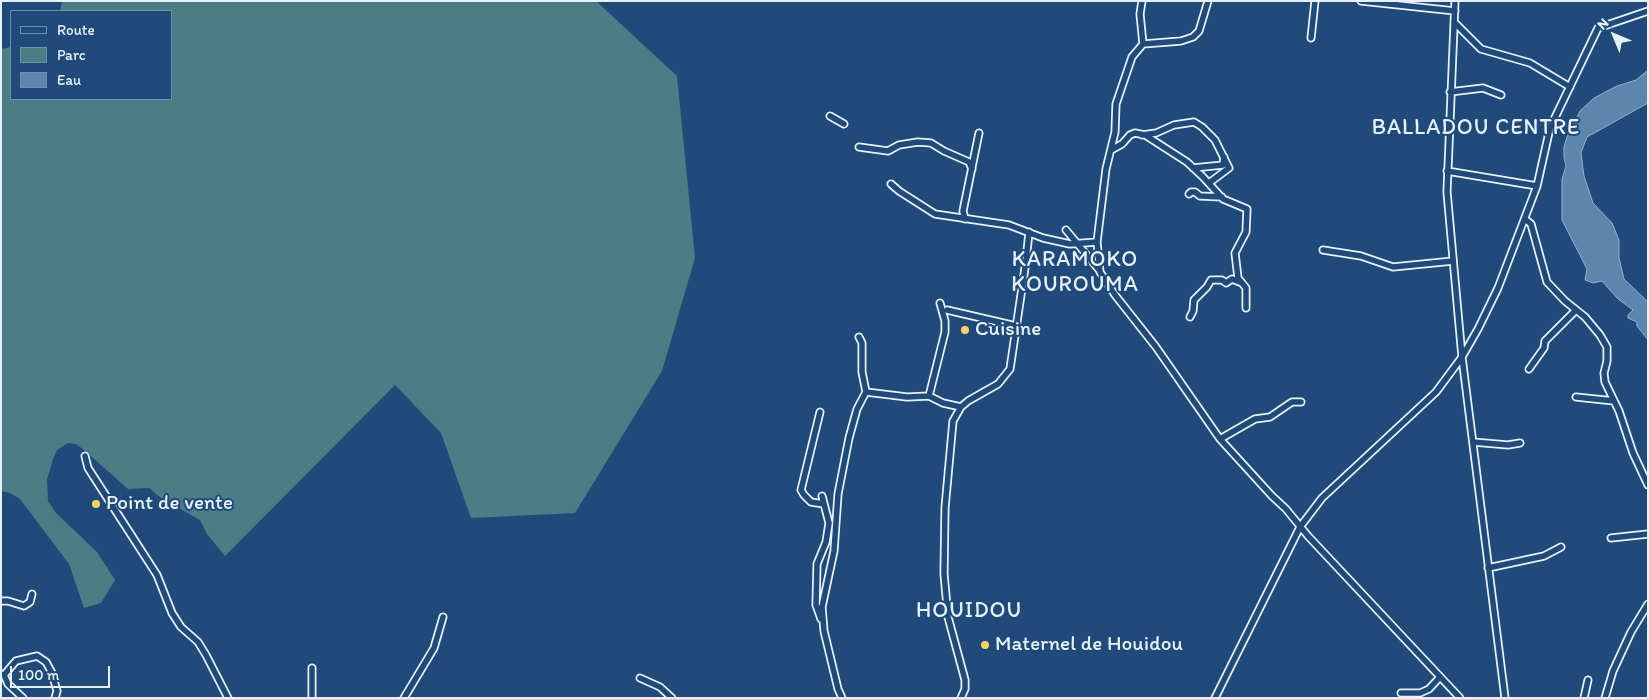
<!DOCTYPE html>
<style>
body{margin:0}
#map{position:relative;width:1649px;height:699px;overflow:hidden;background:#1f4a7a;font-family:Itim,sans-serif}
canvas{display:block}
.frame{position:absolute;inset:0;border:2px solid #e8f1f8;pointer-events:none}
.legend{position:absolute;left:10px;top:10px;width:162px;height:90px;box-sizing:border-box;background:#1f4a7a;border:1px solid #6f8dac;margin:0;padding:6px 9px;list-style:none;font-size:15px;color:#e8f1f8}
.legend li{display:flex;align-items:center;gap:10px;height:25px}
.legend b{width:25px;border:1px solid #6f8dac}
.north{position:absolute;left:1589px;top:10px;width:50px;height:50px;-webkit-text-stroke:4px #1f4a7a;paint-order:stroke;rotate:315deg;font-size:14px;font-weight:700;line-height:20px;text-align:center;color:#e8f1f8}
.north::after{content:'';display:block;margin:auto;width:18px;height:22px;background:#e8f1f8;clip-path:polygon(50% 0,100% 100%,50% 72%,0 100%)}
.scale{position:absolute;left:10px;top:666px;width:100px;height:22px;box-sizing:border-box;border:2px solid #e8f1f8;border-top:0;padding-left:6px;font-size:15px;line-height:18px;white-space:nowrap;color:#e8f1f8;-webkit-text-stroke:4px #1f4a7a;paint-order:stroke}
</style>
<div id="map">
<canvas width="1649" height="699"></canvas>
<div class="frame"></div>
<ul class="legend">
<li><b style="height:6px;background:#1f4a7a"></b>Route</li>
<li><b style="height:14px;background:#4c7c86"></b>Parc</li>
<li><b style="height:14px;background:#5d85ae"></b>Eau</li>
</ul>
<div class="north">N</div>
<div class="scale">100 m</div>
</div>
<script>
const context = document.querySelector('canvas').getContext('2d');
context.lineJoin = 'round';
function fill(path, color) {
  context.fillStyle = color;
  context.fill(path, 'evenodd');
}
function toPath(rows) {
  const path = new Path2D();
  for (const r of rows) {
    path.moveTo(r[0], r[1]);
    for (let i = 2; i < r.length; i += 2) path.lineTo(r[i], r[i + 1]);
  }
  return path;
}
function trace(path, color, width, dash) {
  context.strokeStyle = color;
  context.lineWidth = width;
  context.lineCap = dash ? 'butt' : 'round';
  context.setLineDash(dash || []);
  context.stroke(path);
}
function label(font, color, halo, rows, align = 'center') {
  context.font = font + ' Itim,sans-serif';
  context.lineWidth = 4;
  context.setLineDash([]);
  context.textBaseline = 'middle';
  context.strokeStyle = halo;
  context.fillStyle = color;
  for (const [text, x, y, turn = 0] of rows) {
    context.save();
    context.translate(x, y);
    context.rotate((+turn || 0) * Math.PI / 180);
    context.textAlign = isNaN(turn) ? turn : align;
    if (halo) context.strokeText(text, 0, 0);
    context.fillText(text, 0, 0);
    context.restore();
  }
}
const green = toPath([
 [62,1,596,1,677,76,695,258,662,371,575,513,471,518,441,433,395,385,225,556,207,534,200,520,161,498,149,488,128,489,84,450,76,444,68,443,57,450,53,459,47,480,48,501,56,513,97,552,115,580,101,603,84,608,69,564,20,499,10,493,1,491,1,49,11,47,11,99,171,99,171,11,60,11]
]);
const water = toPath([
 [1648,70,1648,103,1587,137,1581,153,1584,176,1593,203,1612,223,1619,240,1619,258,1624,279,1648,302,1648,340,1637,326,1637,322,1628,318,1628,315,1633,310,1618,299,1602,281,1593,283,1585,280,1587,269,1562,220,1562,179,1566,166,1564,158,1564,147,1567,137,1580,111,1594,98,1617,86,1636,80,1648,70]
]);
const street = toPath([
 [1142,1,1140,14,1143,44],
 [1208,1,1199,31,1193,37,1181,41,1143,44,1132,57,1116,104,1115,132,1106,169,1097,242,1100,272,1115,295,1156,347,1220,439,1272,496,1286,509,1308,536,1460,698],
 [1361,1,1455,11],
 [1455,1,1447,192,1462,357,1505,698],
 [1454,22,1481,49,1530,63,1570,87],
 [1311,38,1315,1],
 [1450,92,1483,88,1501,95],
 [830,116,844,124],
 [1142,135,1156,133,1174,125,1194,122,1202,127,1215,140,1229,168,1209,183],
 [859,147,888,151,899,145,918,142,931,143,944,151,969,162,972,169],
 [1111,150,1122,144,1130,135,1135,133,1145,135,1187,162,1203,177,1223,199,1247,209,1246,232,1235,253,1238,278,1246,288,1246,308],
 [1193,168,1223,165,1224,157],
 [1447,171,1537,186],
 [891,184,899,191,935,214,1009,225,1043,238,1070,244,1097,242],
 [1189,194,1191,192,1195,192,1200,196,1222,197],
 [965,219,963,211,979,133],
 [1525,219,1531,224,1547,282,1565,301,1585,317,1600,335,1607,347,1607,361,1604,373,1605,382,1619,411,1633,453,1648,485],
 [1066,230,1100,271],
 [1323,250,1361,256,1393,267,1453,261],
 [947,310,1016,326],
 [1190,317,1193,311,1194,300,1207,287,1211,280,1222,280,1226,283,1232,279,1242,283],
 [1529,369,1544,348,1545,341,1576,310],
 [866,392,907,397,929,396,943,403,961,407],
 [929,396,945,332,945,321,940,303],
 [1576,397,1614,401],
 [820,412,801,490,804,495,811,502,824,504],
 [1220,439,1255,419,1270,417,1292,402,1301,402],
 [1473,442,1508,445,1520,443],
 [85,456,88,468,157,575,172,613,181,627,198,642,206,655,228,698],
 [1611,538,1648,534],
 [1488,568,1544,556,1561,547],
 [1,601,8,601,24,606,30,602,32,594],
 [821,619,816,605,817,564,826,542,829,523,822,496],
 [312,668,312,698],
 [1,674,4,675,8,684,23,698],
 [4,675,16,661,37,656,46,662,52,673,57,691,55,698],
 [640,678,660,687,672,698],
 [1401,693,1420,693,1429,689,1440,677],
 [404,698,434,648,443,617],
 [842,698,838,689,824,631,822,607,834,551,838,494,849,438,857,409,866,392,862,372,862,343,859,337],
 [961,698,965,689,965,680,948,617,944,574,945,508,953,421,961,407,968,401,998,384,1010,369,1026,261,1029,232],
 [1215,698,1300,527,1322,498,1436,392,1462,357,1478,329,1498,288,1537,186,1550,128,1598,28,1648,11],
 [1584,698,1588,680],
 [1605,698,1613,671,1631,632,1648,604]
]);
const markers = [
 [965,330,5,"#ffd166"],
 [96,504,5,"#ffd166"],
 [985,645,5,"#ffd166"]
];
const poiNames = [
 ["Cuisine",975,330],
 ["Point de vente",106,504],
 ["Maternel de Houidou",995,645]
];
const neighbourhoodNames = [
 ["BALLADOU CENTRE",1476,128],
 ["KARAMOKO",1075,260],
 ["KOUROUMA",1075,285],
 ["HOUIDOU",969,611]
];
fill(green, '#4c7c86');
fill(water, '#5d85ae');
trace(water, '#95b0cc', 1);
trace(street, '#e8f1f8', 9);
trace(street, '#1f4a7a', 5.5);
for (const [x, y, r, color] of markers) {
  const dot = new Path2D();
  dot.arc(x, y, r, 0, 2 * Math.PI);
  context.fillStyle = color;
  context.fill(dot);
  trace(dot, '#1f4a7a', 2);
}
label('21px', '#e8f1f8', '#1f4a7a', poiNames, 'left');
context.letterSpacing = '1px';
label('22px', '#e8f1f8', '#1f4a7a', neighbourhoodNames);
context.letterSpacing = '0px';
</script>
